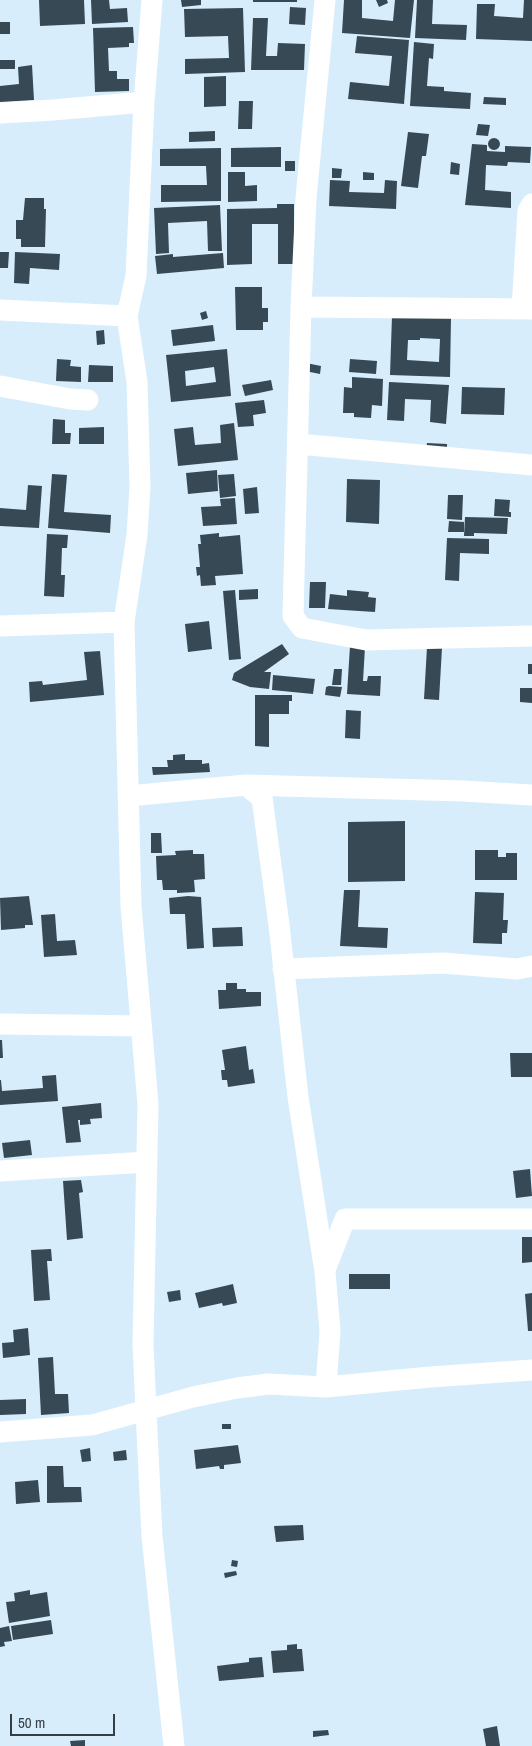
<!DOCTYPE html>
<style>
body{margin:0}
#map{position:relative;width:532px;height:1746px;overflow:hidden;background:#d7edfc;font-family:"Archivo Narrow",sans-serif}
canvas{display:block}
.scale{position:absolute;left:10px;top:1714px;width:105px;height:22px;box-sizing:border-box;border:2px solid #353e44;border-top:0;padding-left:6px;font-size:15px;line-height:18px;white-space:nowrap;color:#353e44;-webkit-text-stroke:4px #d7edfc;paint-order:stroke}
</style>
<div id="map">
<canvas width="532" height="1746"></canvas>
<div class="scale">50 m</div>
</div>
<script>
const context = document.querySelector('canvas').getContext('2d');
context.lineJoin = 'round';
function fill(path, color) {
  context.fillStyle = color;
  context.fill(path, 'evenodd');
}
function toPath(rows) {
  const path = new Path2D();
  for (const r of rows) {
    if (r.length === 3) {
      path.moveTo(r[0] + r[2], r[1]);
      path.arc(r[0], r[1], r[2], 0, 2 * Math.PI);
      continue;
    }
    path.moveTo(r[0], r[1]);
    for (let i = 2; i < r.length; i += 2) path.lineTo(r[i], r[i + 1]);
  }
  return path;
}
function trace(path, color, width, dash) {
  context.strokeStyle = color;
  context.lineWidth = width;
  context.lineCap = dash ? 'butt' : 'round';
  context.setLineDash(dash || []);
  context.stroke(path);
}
const building = toPath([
 [39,0,84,0,85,24,40,26],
 [91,0,109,0,110,9,127,8,128,22,92,24],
 [181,0,201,0,201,5,182,7],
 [253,0,297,0,297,2,253,2],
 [344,0,362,0,362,18,393,21,395,0,414,0,410,38,342,33],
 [376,0,387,0,388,3,379,7],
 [417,0,433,0,432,24,467,25,466,40,415,38],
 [524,0,532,0,532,41,476,39,477,4,495,4,494,16,523,18],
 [290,7,306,8,305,25,289,24],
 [243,8,245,72,185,74,185,59,229,58,228,36,185,37,184,9],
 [253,18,268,18,266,56,277,56,278,43,305,44,304,70,251,70],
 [0,22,10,22,10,34,0,34],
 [133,27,134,43,129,43,129,47,108,48,109,71,117,71,117,79,129,79,129,91,95,92,93,28],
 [357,36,409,40,404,104,348,99,350,82,389,86,392,56,355,53],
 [414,42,434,44,433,59,429,58,427,86,444,87,444,91,471,93,470,109,410,106],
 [0,60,15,60,15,69,0,69],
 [32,65,34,100,0,102,0,86,19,84,18,67],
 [226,76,226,106,204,107,204,77],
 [484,97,506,98,506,105,483,104],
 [239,101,253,101,252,129,238,129],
 [478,124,490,125,488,136,476,135],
 [215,131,215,141,189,142,189,132],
 [408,132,429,134,426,156,422,156,418,188,401,186],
 [494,144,6],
 [472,144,487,145,487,151,505,152,505,146,531,147,530,163,508,162,507,166,486,165,485,190,511,192,511,208,465,205],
 [281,147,281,167,231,167,231,148],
 [221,148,221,201,161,202,161,185,207,185,206,166,160,166,160,149],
 [285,161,295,161,295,171,285,171],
 [451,162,460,164,459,175,450,174],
 [332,168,342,169,341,178,332,178],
 [228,172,245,172,245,186,257,185,257,201,228,202],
 [363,172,374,173,374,180,363,180],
 [330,180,350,181,349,192,384,193,385,180,397,181,396,209,329,206],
 [25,198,44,198,44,209,46,209,45,247,21,247,21,239,16,239,16,220,23,220],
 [277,204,294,204,294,264,278,264,278,224,252,224,252,264,227,265,227,209,277,208],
 [220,205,222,251,208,251,207,221,168,223,169,253,156,254,154,208],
 [0,252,9,252,8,268,0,268],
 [15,252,60,254,59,270,30,268,29,284,14,283],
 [223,253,224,268,157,274,155,256,173,254,173,257],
 [235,287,262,287,262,308,268,308,268,322,263,322,263,330,236,330],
 [206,311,208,318,202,320,200,313],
 [392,316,451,318,450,377,390,375],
 [420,338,440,339,439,362,407,360,408,340,420,340],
 [213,325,215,341,173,346,171,330],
 [104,330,105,344,97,345,96,331],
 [227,349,231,396,171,402,166,355],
 [214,367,216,382,186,386,185,371],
 [57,359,71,360,70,366,81,367,81,382,56,381],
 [350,359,377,361,376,374,349,372],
 [306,363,321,366,320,374,305,371],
 [89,365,113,366,113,382,88,382],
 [352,377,383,379,382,406,372,405,371,418,354,417,354,413,343,413,344,387,352,388],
 [271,380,273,390,245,396,242,385],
 [389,382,449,385,446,424,430,422,431,400,405,399,404,421,387,420],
 [462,387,505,388,504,415,461,414],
 [264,400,266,413,253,415,254,426,238,427,235,403],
 [53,419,65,420,65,433,71,433,70,444,52,444],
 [234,423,238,460,178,466,174,429,193,427,195,445,221,443,220,425],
 [104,427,104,444,79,444,79,428],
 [427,443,447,444,447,452,426,451],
 [217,470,218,491,188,494,186,473],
 [52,474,67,475,64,512,111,515,110,533,48,528],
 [234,474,236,496,220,498,218,475],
 [347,479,380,480,379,524,346,522],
 [28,485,42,486,39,528,0,526,0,508,26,510],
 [257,487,259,513,245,514,243,489],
 [448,495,463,495,462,520,447,519],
 [235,498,237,524,203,526,201,507,221,506,220,499],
 [495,499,510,500,509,512,511,512,511,517,494,516],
 [465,517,508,518,507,534,474,533,474,536,464,536],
 [449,521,464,522,464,532,448,532],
 [219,533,219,537,240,535,243,574,215,576,216,585,201,586,200,575,197,576,196,567,200,567,198,544,201,544,200,535],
 [47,534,68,535,67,548,62,548,61,575,65,575,64,597,44,596],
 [447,538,489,539,489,554,460,553,459,581,445,580],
 [310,582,326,582,325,608,309,608],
 [258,589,258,599,239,600,239,590],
 [235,590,241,659,229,660,223,591],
 [347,590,369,592,368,597,376,598,375,612,328,609,330,594,347,596],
 [209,621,212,649,188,652,185,624],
 [282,644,289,654,264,672,271,672,269,689,250,687,232,680,234,673],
 [350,646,365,647,363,681,367,681,368,676,381,676,380,696,347,694],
 [427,647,442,648,439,700,424,699],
 [100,651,104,695,30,702,29,682,42,681,43,685,87,680,84,652],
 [528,664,532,664,532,674,528,674],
 [334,669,342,669,341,685,332,685],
 [273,675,315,679,313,694,272,690],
 [329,686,342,687,340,697,325,695,326,687],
 [520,688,532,688,532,703,520,702],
 [255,695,292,695,292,701,289,701,289,714,269,714,269,747,255,746],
 [346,710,361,711,360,739,345,738],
 [185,754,185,760,202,760,202,764,209,763,210,772,153,775,152,767,168,767,167,760,173,760,173,755],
 [405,821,405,881,348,882,348,822],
 [151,833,161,833,162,853,151,853],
 [193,850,193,854,204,854,205,879,194,880,195,892,177,893,177,890,163,890,162,880,157,880,156,856,176,855,175,851],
 [475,850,498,850,498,857,506,857,506,853,517,853,517,880,475,880],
 [344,890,360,890,358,927,388,928,387,948,340,946],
 [475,892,504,893,503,920,508,920,507,933,502,933,502,944,473,943],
 [29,896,33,925,25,925,25,928,1,930,0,898],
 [188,896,201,897,204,948,187,949,185,914,170,914,169,898],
 [55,914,57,941,75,940,77,955,44,957,41,915],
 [242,927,243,946,213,947,212,928],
 [226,983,237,983,237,989,246,989,246,999,246,992,261,992,261,1006,219,1009,218,990,226,990],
 [0,1040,2,1040,3,1058,0,1058],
 [246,1046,249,1070,253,1069,255,1083,228,1087,227,1080,222,1080,221,1070,225,1070,222,1050],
 [510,1053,532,1053,532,1077,511,1077],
 [56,1075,58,1101,0,1105,0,1080,1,1080,2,1091,43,1088,42,1076],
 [101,1103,102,1118,90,1119,91,1124,80,1125,80,1120,78,1120,81,1142,66,1143,62,1107],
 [30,1140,32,1155,4,1158,2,1143],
 [530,1169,532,1196,516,1198,513,1171],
 [81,1180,83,1192,79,1193,83,1238,67,1240,63,1181],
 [522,1237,532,1237,532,1262,522,1263],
 [51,1249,52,1261,47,1261,50,1300,34,1301,31,1250],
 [349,1274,390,1274,390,1289,349,1289],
 [233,1284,237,1303,223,1306,222,1303,199,1308,195,1293],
 [180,1290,181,1300,169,1302,167,1292],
 [532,1293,532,1331,528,1331,525,1294],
 [28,1328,30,1355,3,1358,2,1343,14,1342,13,1330],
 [53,1357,55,1394,68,1394,69,1413,41,1415,38,1358],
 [26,1399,26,1414,0,1415,0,1400],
 [222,1424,231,1424,231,1429,222,1429],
 [238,1445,241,1463,224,1465,224,1469,220,1469,219,1466,196,1469,194,1450],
 [90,1448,91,1461,82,1462,80,1450],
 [126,1450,127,1460,114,1461,113,1452],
 [47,1466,63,1466,64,1487,81,1487,82,1502,47,1503],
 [38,1480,40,1502,16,1504,15,1482],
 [303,1525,304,1540,276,1542,274,1526],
 [232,1560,238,1561,237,1567,231,1566],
 [236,1571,237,1575,225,1578,224,1573],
 [30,1590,30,1595,47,1592,50,1616,9,1623,6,1602,15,1601,14,1593],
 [51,1620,53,1634,13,1640,11,1626],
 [9,1626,12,1641,4,1642,5,1646,0,1647,0,1628],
 [297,1644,297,1649,302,1649,304,1671,273,1673,271,1651,287,1650,287,1645],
 [262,1657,264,1677,219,1681,217,1666,249,1662,249,1658],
 [497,1726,500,1746,486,1746,483,1729],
 [328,1730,329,1735,313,1737,313,1731],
 [85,1740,85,1746,71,1746,70,1741]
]);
const minor = toPath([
 [152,0,144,102,136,276,127,316,137,382,140,487,137,535,124,622,131,906,148,1104,143,1344,146,1410,152,1536,174,1746],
 [325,0,306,198,301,307,293,616,302,628,366,640,532,636],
 [0,113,53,110,144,102],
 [301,307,532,309],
 [522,309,528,211,532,204],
 [0,310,127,316],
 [0,386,70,399,88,400],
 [298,444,532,465],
 [0,626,124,622],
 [246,785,262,798,279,925,298,1097,325,1272,330,1331,326,1387],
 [128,796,246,785,463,791,532,795],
 [283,969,443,963,517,969,532,966],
 [0,1024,141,1026],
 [0,1171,147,1162],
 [325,1270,345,1219,532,1219],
 [0,1432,92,1425,193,1397,237,1388,269,1384,326,1387,430,1377,532,1370]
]);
fill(building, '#364955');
trace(minor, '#fff', 21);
</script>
